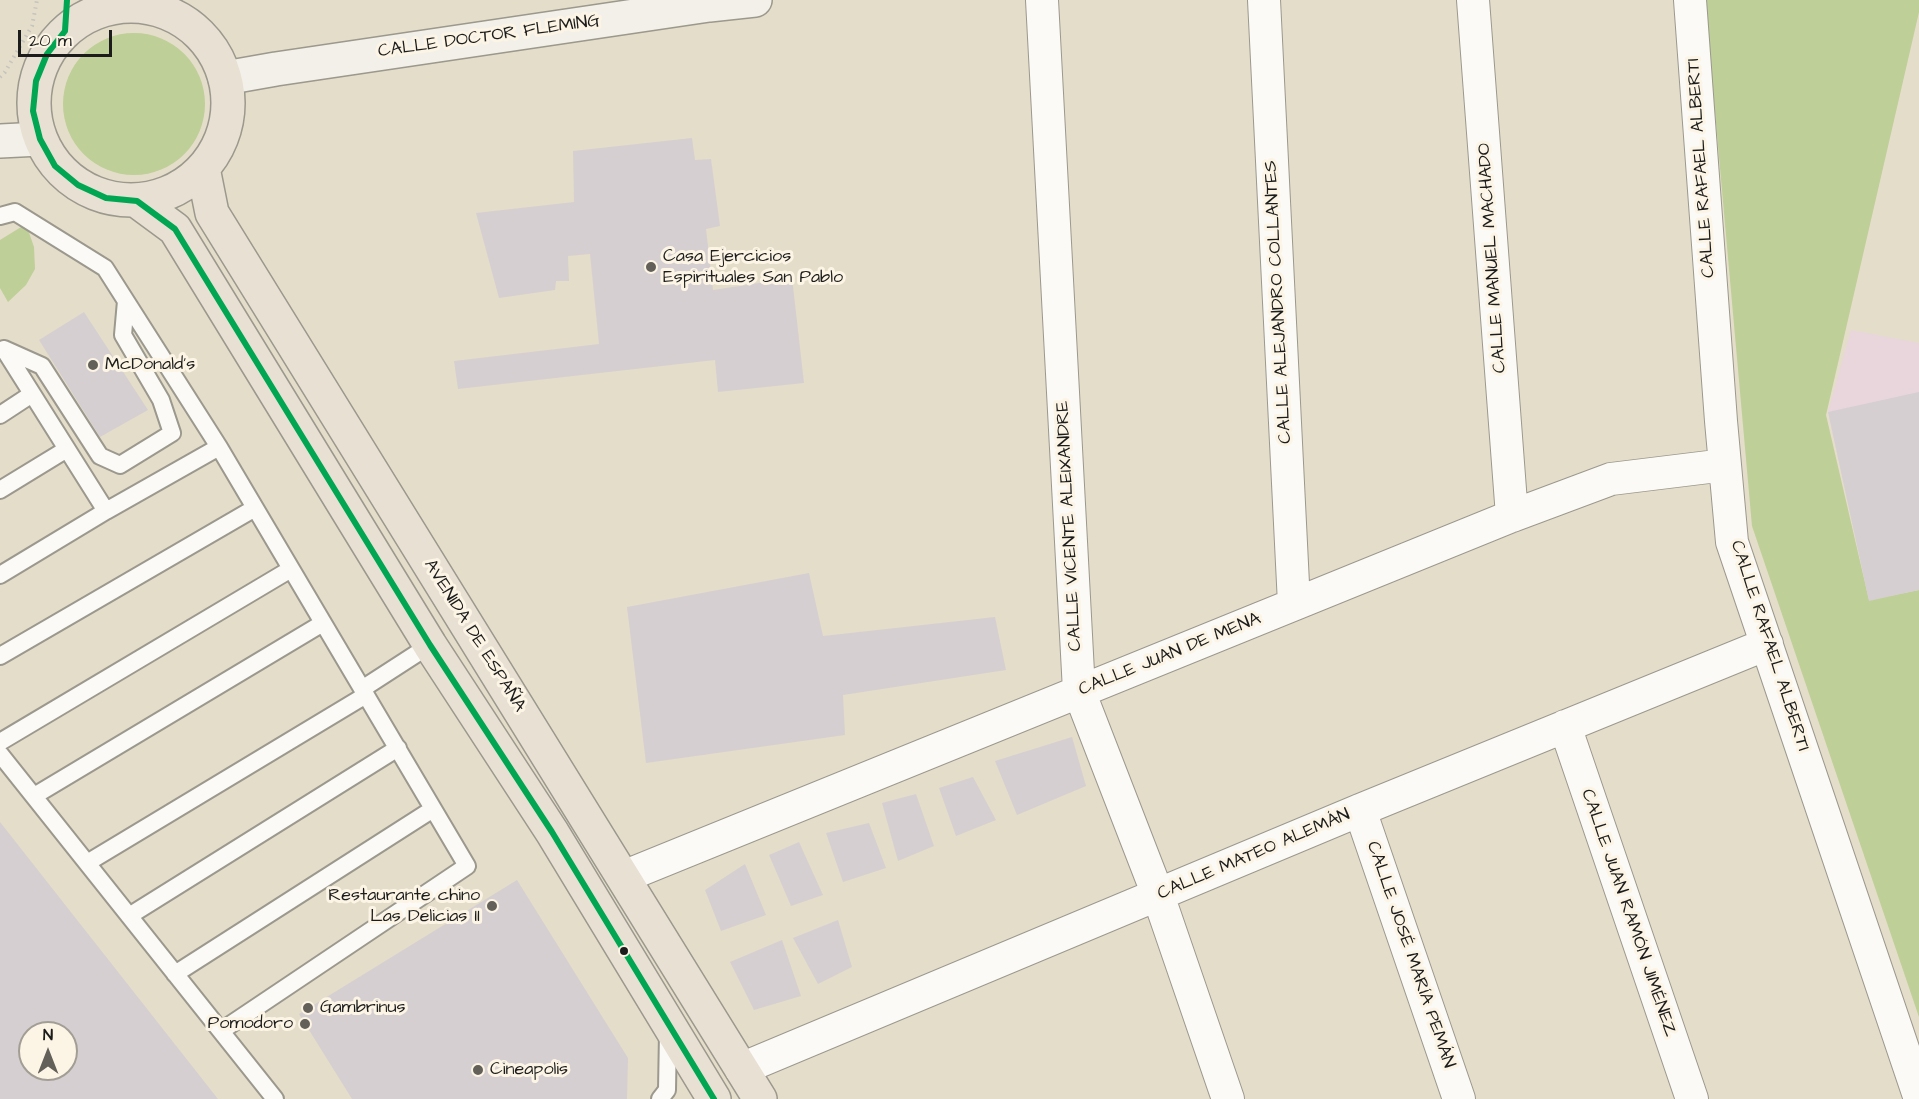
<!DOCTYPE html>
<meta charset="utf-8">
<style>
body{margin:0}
#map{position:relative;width:1919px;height:1099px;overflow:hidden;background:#e4ddca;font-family:"Architects Daughter",sans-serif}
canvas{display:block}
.north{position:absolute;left:18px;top:1021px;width:60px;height:60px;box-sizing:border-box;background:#fcf5e5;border:2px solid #a29e95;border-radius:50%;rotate:0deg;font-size:16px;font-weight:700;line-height:24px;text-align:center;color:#1c1c1c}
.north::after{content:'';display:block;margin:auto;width:21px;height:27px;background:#626059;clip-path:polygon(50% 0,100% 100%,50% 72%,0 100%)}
.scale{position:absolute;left:18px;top:30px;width:94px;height:27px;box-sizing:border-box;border:3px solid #1c1c1c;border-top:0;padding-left:8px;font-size:18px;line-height:21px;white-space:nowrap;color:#1c1c1c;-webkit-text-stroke:4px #fcf5e5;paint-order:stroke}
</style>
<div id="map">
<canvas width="1919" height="1099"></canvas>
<div class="north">N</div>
<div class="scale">20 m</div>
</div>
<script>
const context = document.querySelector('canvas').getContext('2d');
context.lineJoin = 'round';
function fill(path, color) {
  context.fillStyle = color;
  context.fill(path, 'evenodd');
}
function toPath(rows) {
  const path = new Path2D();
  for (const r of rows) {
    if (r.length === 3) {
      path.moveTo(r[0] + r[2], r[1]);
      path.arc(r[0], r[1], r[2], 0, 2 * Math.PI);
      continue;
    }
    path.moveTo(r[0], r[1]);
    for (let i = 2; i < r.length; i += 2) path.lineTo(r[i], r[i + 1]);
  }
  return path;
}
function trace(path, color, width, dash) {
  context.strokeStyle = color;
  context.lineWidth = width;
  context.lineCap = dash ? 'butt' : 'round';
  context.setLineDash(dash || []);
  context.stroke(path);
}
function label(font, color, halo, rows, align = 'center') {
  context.font = font + ' "Architects Daughter",sans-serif';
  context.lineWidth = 6;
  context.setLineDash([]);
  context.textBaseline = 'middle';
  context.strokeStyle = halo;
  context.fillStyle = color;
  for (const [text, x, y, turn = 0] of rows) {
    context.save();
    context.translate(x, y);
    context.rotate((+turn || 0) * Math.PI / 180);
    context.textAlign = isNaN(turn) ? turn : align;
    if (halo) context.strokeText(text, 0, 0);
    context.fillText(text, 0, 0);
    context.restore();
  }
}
const built = toPath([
 [1851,330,1919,343,1919,590,1870,601,1828,412]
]);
const green = toPath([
 [1705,0,1919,0,1919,12,1826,415,1869,600,1919,590,1919,1017,1752,526],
 [134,104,71],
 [26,224,34,247,35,269,26,285,8,302,0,288,0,240]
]);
const building = toPath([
 [692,138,695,160,711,159,720,226,706,229,713,290,792,278,804,383,718,392,715,360,458,389,454,361,599,344,590,254,568,256,569,281,556,281,555,290,499,298,476,213,574,202,573,151],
 [84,312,148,410,100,437,39,340],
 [1919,392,1919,590,1869,601,1828,412],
 [809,573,823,636,995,617,1006,670,843,695,845,735,646,763,627,607],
 [1072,737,1086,786,1017,815,995,761],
 [973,777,996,820,956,836,939,788],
 [916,794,934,846,898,861,882,803],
 [0,822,218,1099,0,1099],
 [30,1033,66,1033,66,1069,30,1069],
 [869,823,886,868,843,882,826,833],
 [799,842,823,895,791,906,769,855],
 [745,864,766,915,721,931,705,890],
 [517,880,628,1058,627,1099,352,1099,299,1014],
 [838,920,852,967,818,984,793,938],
 [782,940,801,996,754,1010,730,962]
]);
const path = toPath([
 [0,77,5,72,32,26,37,0]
]);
const service = toPath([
 [0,216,15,212,105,268,219,447,467,866,221,1031],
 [4,349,42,366,100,456,120,465,172,433,161,400,123,335,126,301],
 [4,349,106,511],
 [0,415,32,394],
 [0,490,67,449],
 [0,575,106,511,219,447],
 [0,656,255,508],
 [362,689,430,645],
 [0,742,291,569],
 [0,754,275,1099],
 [34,796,323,623],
 [87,863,366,695],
 [129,916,398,748],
 [175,974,433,809],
 [660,1099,667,1090,668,1033]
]);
const minor = toPath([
 [1042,0,1079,691,1158,895,1228,1099],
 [1264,0,1294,604],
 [1473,0,1512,516],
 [1690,0,1721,421,1732,542,1919,1096],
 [1565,726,1692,1099],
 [1360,810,1459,1099],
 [623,877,1512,516,1611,479,1725,465],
 [741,1069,1360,810,1767,644]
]);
const secondary = toPath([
 [225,78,276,69,709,5,755,0],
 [0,141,40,139]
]);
const primary = toPath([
 [131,103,97],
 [203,168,212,213,760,1099],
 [137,201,175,229,430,645,552,832,714,1099]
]);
const bus1 = toPath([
 [67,0,65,31,47,54,36,81,33,111,40,139,55,166,78,185,106,198,137,201,175,229,430,645,552,832,714,1099]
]);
const markers = [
 [651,267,6,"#626059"],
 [93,365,6,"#626059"],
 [492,906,6,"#626059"],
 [624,951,5,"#1c1c1c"],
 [308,1008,6,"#626059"],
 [305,1024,6,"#626059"],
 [478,1070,6,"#626059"]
];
const streetNames = [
 ["CALLE DOCTOR FLEMING",489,37,-8],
 ["CALLE RAFAEL ALBERTI",1702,168,-94],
 ["CALLE MANUEL MACHADO",1493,258,-94],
 ["CALLE ALEJANDRO COLLANTES",1279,302,-93],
 ["CALLE VICENTE ALEIXANDRE",1070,526,-93],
 ["AVENIDA DE ESPAÑA",474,636,58],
 ["CALLE RAFAEL ALBERTI",1769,646,72],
 ["CALLE JUAN DE MENA",1170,655,-22],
 ["CALLE MATEO ALEMÁN",1254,855,-23],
 ["CALLE JUAN RAMÓN JIMÉNEZ",1628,913,71],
 ["CALLE JOSÉ MARÍA PEMÁN",1410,955,71]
];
const poiNames = [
 ["Casa Ejercicios",663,257],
 ["Espirituales San Pablo",663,278],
 ["McDonald's",105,365],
 ["Restaurante chino",480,896,"right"],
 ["Las Delicias II",480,917,"right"],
 ["Gambrinus",320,1008],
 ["Pomodoro",293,1024,"right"],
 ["Cineapolis",490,1070]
];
fill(built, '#e8d6dc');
fill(green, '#becf97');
fill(building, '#d5cfd1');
trace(service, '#9b988d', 20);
trace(minor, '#9b988d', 34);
trace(secondary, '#9b988d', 36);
trace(primary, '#9b988d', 36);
trace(path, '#c5c4bf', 4, [1.5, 4.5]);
trace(service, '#fbfaf7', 16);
trace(minor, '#fbfaf7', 32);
trace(secondary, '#f3f0e9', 33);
trace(primary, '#e7e0d3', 33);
trace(bus1, '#00a651', 6);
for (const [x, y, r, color] of markers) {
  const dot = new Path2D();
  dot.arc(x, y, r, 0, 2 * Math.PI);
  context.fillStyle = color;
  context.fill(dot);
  trace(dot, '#fcf5e5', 2);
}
label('18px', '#1c1c1c', '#fcf5e5', streetNames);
label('18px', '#1c1c1c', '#fcf5e5', poiNames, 'left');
</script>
